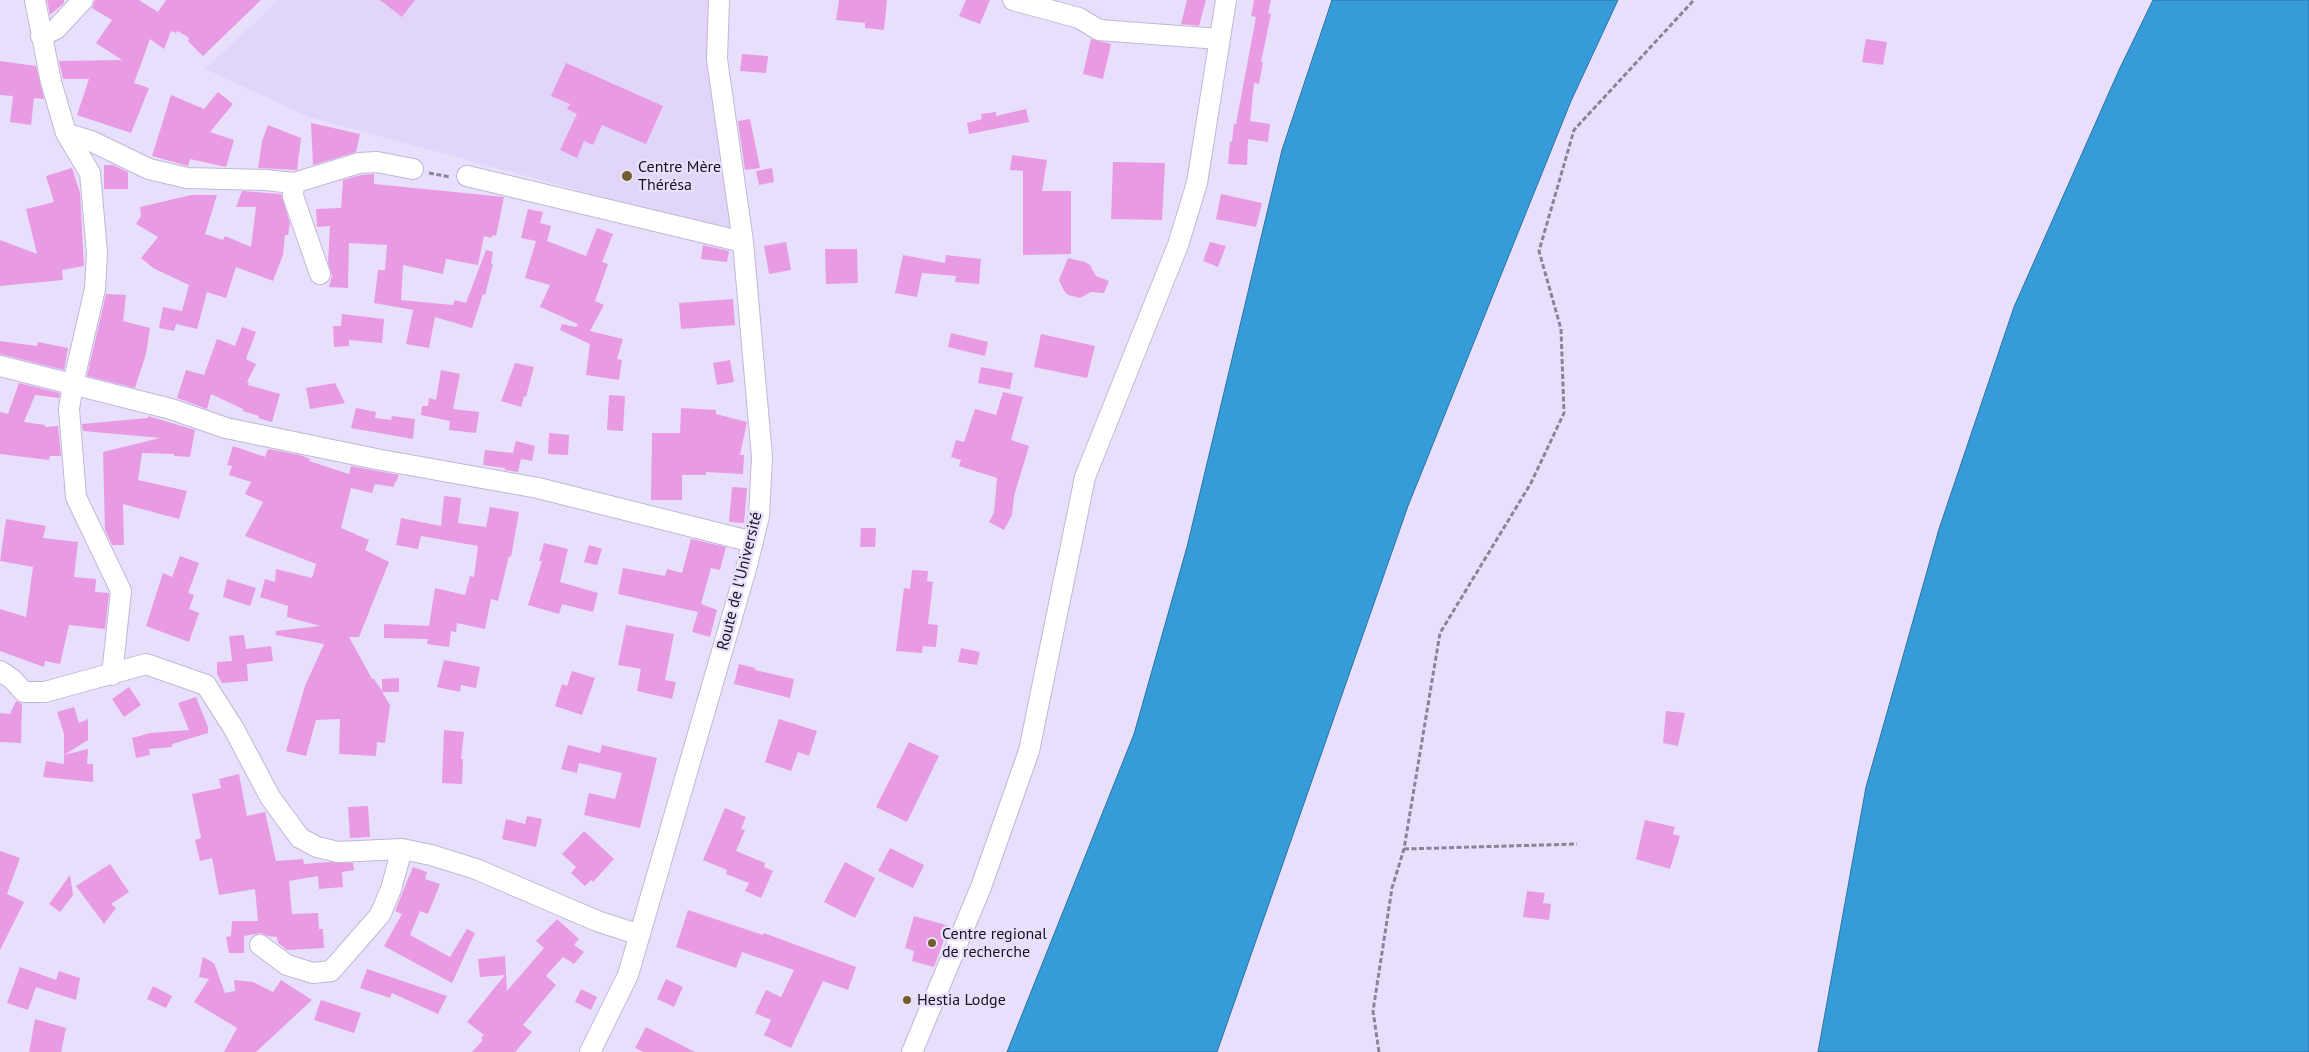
<!DOCTYPE html>
<meta charset="utf-8">
<style>
body{margin:0}
canvas{display:block;background:#e8dffd}
</style>
<canvas width="2309" height="1052"></canvas>
<script>
const context = document.querySelector('canvas').getContext('2d');
context.lineJoin = 'round';
function fill(path, color) {
  context.fillStyle = color;
  context.fill(path, 'evenodd');
}
function toPath(rows) {
  const path = new Path2D();
  for (const r of rows) {
    path.moveTo(r[0], r[1]);
    for (let i = 2; i < r.length; i += 2) path.lineTo(r[i], r[i + 1]);
  }
  return path;
}
function trace(path, color, width, dash) {
  context.strokeStyle = color;
  context.lineWidth = width;
  context.lineCap = dash ? 'butt' : 'round';
  context.setLineDash(dash || []);
  context.stroke(path);
}
function label(font, color, halo, rows, align = 'center') {
  context.font = font + ' "PT Sans",sans-serif';
  context.lineWidth = 5;
  context.setLineDash([]);
  context.textBaseline = 'middle';
  context.strokeStyle = halo;
  context.fillStyle = color;
  for (const [text, x, y, turn = 0] of rows) {
    context.save();
    context.translate(x, y);
    context.rotate((+turn || 0) * Math.PI / 180);
    context.textAlign = isNaN(turn) ? turn : align;
    if (halo) context.strokeText(text, 0, 0);
    context.fillText(text, 0, 0);
    context.restore();
  }
}
const built = toPath([
 [279,0,716,0,740,234,309,117,205,69]
]);
const water = toPath([
 [1332,0,1618,0,1571,101,1408,506,1217,1052,1007,1052,1134,734,1187,547,1282,150,1332,0],
 [2153,0,2309,0,2309,1052,1818,1052,1866,787,1939,529,2014,307,2119,70,2153,0]
]);
const building = toPath([
 [47,0,64,0,64,3,50,15],
 [95,0,139,0,158,12,166,0,261,0,203,56,188,41,189,38,178,31,176,33,171,31,164,49,150,39,134,83,149,88,131,133,77,115,89,79,63,79,59,61,122,60,96,43,112,20,92,8],
 [380,0,415,0,402,17],
 [839,0,887,0,884,30,865,28,865,23,836,20],
 [966,0,990,0,980,24,959,16],
 [1187,0,1206,0,1199,26,1181,24],
 [1254,0,1271,0,1268,13,1271,14,1261,62,1263,62,1259,84,1254,83,1250,121,1270,124,1268,142,1248,139,1247,165,1228,164,1230,141,1232,142,1234,124,1236,124,1256,17,1251,16],
 [1091,39,1111,44,1103,79,1083,74],
 [1866,39,1887,42,1883,65,1862,62],
 [742,54,768,56,766,73,740,71],
 [0,61,36,66,44,99,34,98,31,125,10,122,13,96,0,95],
 [566,63,663,106,646,144,602,125,593,145,584,141,577,158,560,150,577,114,567,109,570,104,551,96],
 [218,92,233,104,210,132,234,140,226,167,190,159,188,166,152,156,171,95,204,109],
 [1026,109,1029,122,969,134,967,123,982,119,981,114,996,112,996,116],
 [750,119,760,168,745,170,738,121],
 [311,123,360,134,356,152,313,165],
 [268,125,301,138,297,170,258,168,262,141],
 [1012,155,1047,160,1042,191,1071,191,1071,254,1023,255,1023,171,1010,170],
 [1113,162,1165,163,1162,220,1111,219],
 [104,165,113,165,128,172,128,189,104,189],
 [72,168,80,193,84,266,62,270,63,280,0,286,0,240,37,254,26,209,54,202,46,176],
 [772,168,774,182,759,185,756,171],
 [374,174,374,184,504,197,496,236,493,235,491,238,484,236,478,265,446,259,443,274,403,265,401,302,401,300,453,305,455,300,466,303,486,250,493,252,491,264,493,264,485,295,483,294,472,328,435,317,429,348,406,344,413,310,374,303,378,270,385,270,387,245,349,243,348,288,329,287,332,276,328,262,330,226,317,227,316,209,341,208,343,180,361,175],
 [242,191,281,194,290,223,288,235,285,235,283,255,273,281,236,267,226,298,207,292,197,329,176,324,174,331,159,328,163,307,182,311,189,285,153,268,141,258,158,237,136,224,141,216,140,207,191,195,217,195,205,234,223,240,225,236,251,247,256,207,236,207],
 [1221,194,1262,203,1256,227,1216,219],
 [528,209,543,212,540,223,551,226,547,241,586,256,597,228,613,234,602,262,608,264,595,301,604,305,590,331,623,339,617,359,622,360,619,380,586,375,590,344,560,330,562,324,576,327,578,324,540,307,550,285,525,278,536,241,521,238],
 [786,242,791,270,769,274,764,246],
 [1210,242,1226,246,1218,267,1203,261],
 [703,245,729,251,727,262,701,259],
 [825,249,857,249,858,283,826,284],
 [903,255,945,263,946,255,981,259,979,284,955,282,956,276,922,273,917,297,895,293],
 [1068,258,1085,262,1090,265,1096,276,1109,281,1104,293,1091,292,1080,298,1068,295,1064,291,1059,280],
 [106,294,126,295,123,321,150,328,146,354,135,388,87,376],
 [733,299,735,325,681,329,679,303],
 [342,314,384,319,382,343,349,340,349,346,334,347,333,326,341,326],
 [242,327,256,332,246,359,256,364,247,382,249,383,248,385,280,394,272,422,258,418,259,416,243,411,243,409,211,394,207,409,177,398,186,370,204,375,217,339,235,346],
 [951,333,988,342,985,356,948,347],
 [1041,334,1095,346,1087,378,1034,367],
 [70,337,64,370,0,354,0,341,37,346,38,342,68,348],
 [730,360,734,382,717,385,713,363],
 [515,363,534,367,526,397,524,396,521,407,501,401],
 [981,367,1013,373,1010,389,978,383],
 [441,370,460,374,453,409,479,412,476,433,449,430,450,421,421,415,422,406,428,406,429,398,436,400],
 [19,383,60,393,59,398,35,395,24,422,45,425,45,427,58,426,61,456,50,456,49,460,0,454,0,412,8,414],
 [335,383,345,403,310,409,306,388],
 [1003,392,1023,397,1011,440,1029,446,1014,496,1012,515,1004,530,989,522,994,513,997,478,959,466,961,460,951,457,956,440,964,442,975,409,996,415],
 [609,395,625,396,623,431,607,430],
 [356,408,376,412,375,418,391,420,392,416,415,419,413,439,351,428],
 [681,408,716,410,716,414,747,422,740,455,744,455,743,474,706,472,706,475,682,475,682,500,651,500,652,433,680,433],
 [148,416,195,430,190,457,174,456,174,454,142,453,138,480,187,491,179,519,123,504,124,545,112,545,105,530,103,452,160,438,83,431,82,424,148,418],
 [549,433,569,435,568,455,548,454],
 [516,441,535,446,532,461,521,459,518,472,505,470,505,468,483,465,485,450,513,453],
 [233,446,265,457,268,449,300,455,310,459,309,461,349,474,351,466,399,475,393,487,375,484,372,493,351,488,341,528,369,540,365,550,389,562,359,637,349,637,372,679,374,679,382,691,382,679,399,678,399,692,382,692,390,705,385,743,377,742,376,756,339,754,340,719,316,720,306,756,286,751,305,686,324,644,276,635,276,631,320,626,287,617,288,606,260,597,265,579,275,582,276,569,312,578,316,564,245,536,263,502,245,494,251,482,229,475,232,466,227,465],
 [732,487,747,488,744,523,729,522],
 [444,496,461,498,458,523,486,527,490,507,519,512,511,557,509,556,498,601,491,599,485,629,457,623,456,632,451,631,449,647,427,644,428,639,384,638,384,624,429,626,435,588,465,595,470,576,474,577,478,546,421,536,418,549,396,545,401,518,441,526],
 [6,519,46,526,43,538,78,542,74,577,96,579,95,592,109,593,105,629,69,625,60,664,45,661,44,667,0,651,0,609,26,617,33,567,0,561],
 [861,528,876,528,875,547,860,547],
 [691,539,726,547,720,570,711,568,701,604,717,610,710,637,692,632,698,612,618,594,623,568,665,576,667,569,682,573],
 [544,543,568,549,560,582,598,593,593,612,562,604,559,614,528,605,542,561,539,561],
 [589,545,602,549,597,565,584,562],
 [180,556,199,563,188,593,194,595,189,609,199,613,189,642,146,626,163,573,172,577],
 [912,570,928,571,927,581,933,582,928,624,938,625,936,647,923,646,922,653,896,651,904,588,910,589],
 [227,579,256,588,250,606,223,597],
 [626,625,674,634,665,680,676,682,672,699,637,691,641,669,618,665],
 [244,635,246,649,271,646,273,661,247,664,248,681,222,683,217,674,217,662,232,661,229,636],
 [961,648,980,652,977,665,958,662],
 [444,660,480,667,476,688,461,685,460,692,437,687],
 [739,664,755,668,755,670,794,679,790,698,734,684],
 [572,671,595,678,582,715,555,706,562,684,567,686],
 [129,687,141,705,124,717,112,699],
 [196,697,208,727,208,733,172,744,172,747,149,749,150,755,136,758,132,738,150,733,189,730,178,703],
 [16,701,22,704,21,743,0,742,0,713,10,714],
 [74,707,79,723,88,719,88,740,64,755,88,749,87,764,93,764,93,782,43,777,46,761,64,764,64,734,57,712],
 [1666,711,1685,713,1678,746,1663,743],
 [779,719,817,731,809,756,798,752,791,771,765,762],
 [444,730,464,732,461,759,463,759,462,784,442,783],
 [909,742,939,756,907,822,876,807],
 [568,745,600,753,602,745,657,758,640,828,584,815,589,793,615,799,622,773,579,763,577,773,561,769],
 [239,774,247,816,265,812,276,861,303,859,304,864,329,862,353,863,354,870,342,872,343,887,319,889,318,876,289,881,292,914,318,913,319,929,323,929,324,948,287,950,278,943,277,937,268,936,261,933,244,936,244,953,229,953,226,937,231,936,232,921,258,921,255,889,219,895,212,858,200,861,195,840,201,838,192,794,221,788,219,779],
 [368,806,370,837,350,838,348,807],
 [725,808,746,817,741,829,745,830,736,851,765,863,764,867,773,871,761,898,745,891,749,883,726,874,727,870,703,860],
 [527,816,542,819,536,847,502,839,506,819,525,824],
 [1645,820,1675,827,1673,834,1680,836,1670,869,1636,859],
 [584,831,614,859,593,882,591,880,585,886,571,873,576,867,562,854],
 [890,848,924,865,913,888,878,871],
 [0,851,20,858,7,894,24,902,0,950],
 [845,862,875,878,855,918,824,902],
 [110,864,129,892,111,904,116,908,104,924,76,886],
 [413,867,427,872,425,879,440,884,428,914,420,911,410,935,450,957,467,929,475,933,452,983,384,946,402,914,395,911],
 [70,875,73,895,60,912,49,904],
 [1527,891,1545,893,1543,903,1551,904,1549,920,1523,917],
 [688,910,763,935,764,933,856,967,848,990,823,981,791,1048,764,1035,771,1020,755,1013,766,990,781,997,794,970,742,952,736,968,676,947],
 [914,916,949,926,934,967,912,961,914,951,905,948],
 [557,919,579,939,574,945,584,952,574,964,563,957,546,976,556,985,523,1025,532,1032,515,1052,472,1052,483,1040,481,1038,484,1035,467,1022,505,975,480,977,478,959,505,956,507,991,544,948,536,941],
 [203,957,214,963,225,993,235,991,234,980,253,982,273,992,281,980,312,1000,256,1052,224,1052,237,1028,194,1002,209,979,199,977],
 [20,967,56,980,59,971,80,978,76,1000,36,987,28,1010,7,1003],
 [367,969,447,996,438,1014,392,993,390,998,360,988],
 [666,979,683,987,674,1007,657,999],
 [153,986,172,996,166,1008,147,999],
 [581,989,597,997,591,1010,575,1002],
 [321,1000,361,1013,354,1033,314,1020],
 [35,1019,66,1028,61,1052,29,1052],
 [646,1027,695,1052,643,1052,635,1048]
]);
const path = toPath([
 [429,173,450,177],
 [1404,849,1577,844],
 [1379,1052,1373,1011,1392,888,1404,849,1440,633,1531,483,1564,413,1561,329,1539,251,1574,130,1694,0]
]);
const minor = toPath([
 [35,0,51,82,66,133,90,173,97,253,95,289,73,384,69,409,76,497,121,591,112,675],
 [1013,0,1079,18,1099,30,1219,39],
 [41,36,56,29,83,0],
 [68,134,91,141,149,169,187,178,265,180,294,183,359,163,377,162,413,169],
 [467,176,743,242],
 [294,183,293,196,320,274],
 [0,366,171,409,226,428,376,459,538,488,753,542],
 [0,671,12,679,24,692,45,692,146,664,206,685,234,729,270,797,300,838,317,847,338,852,402,849,431,855,476,869,597,921,640,935],
 [260,945,287,965,313,973,331,971,380,915,391,889,402,849],
 [590,1052,628,975,746,569,759,516,762,457,743,242,717,59,719,0],
 [912,1052,981,887,1029,751,1085,477,1178,245,1197,183,1226,0]
]);
const markers = [
 [627,176,6,"#705e2c"],
 [932,943,5,"#705e2c"],
 [907,1000,5,"#705e2c"]
];
const poiNames = [
 ["Centre Mère",638,167],
 ["Thérésa",638,185],
 ["Centre regional",942,934],
 ["de recherche",942,952],
 ["Hestia Lodge",917,1000]
];
const streetNames = [
 ["Route de l'Université",740,581,-76]
];
fill(built, '#e1d5fa');
fill(water, '#359cd9');
trace(water, '#2c73a1', 1);
fill(building, '#e89be2');
trace(minor, '#c0b8d4', 22);
trace(path, '#8a8499', 3, [5, 2.5]);
trace(minor, '#fff', 20);
for (const [x, y, r, color] of markers) {
  const dot = new Path2D();
  dot.arc(x, y, r, 0, 2 * Math.PI);
  context.fillStyle = color;
  context.fill(dot);
  trace(dot, '#e8dffd', 2);
}
label('16px', '#17141e', '#e8dffd', poiNames, 'left');
label('16px', '#17141e', '#e8dffd', streetNames);
</script>
